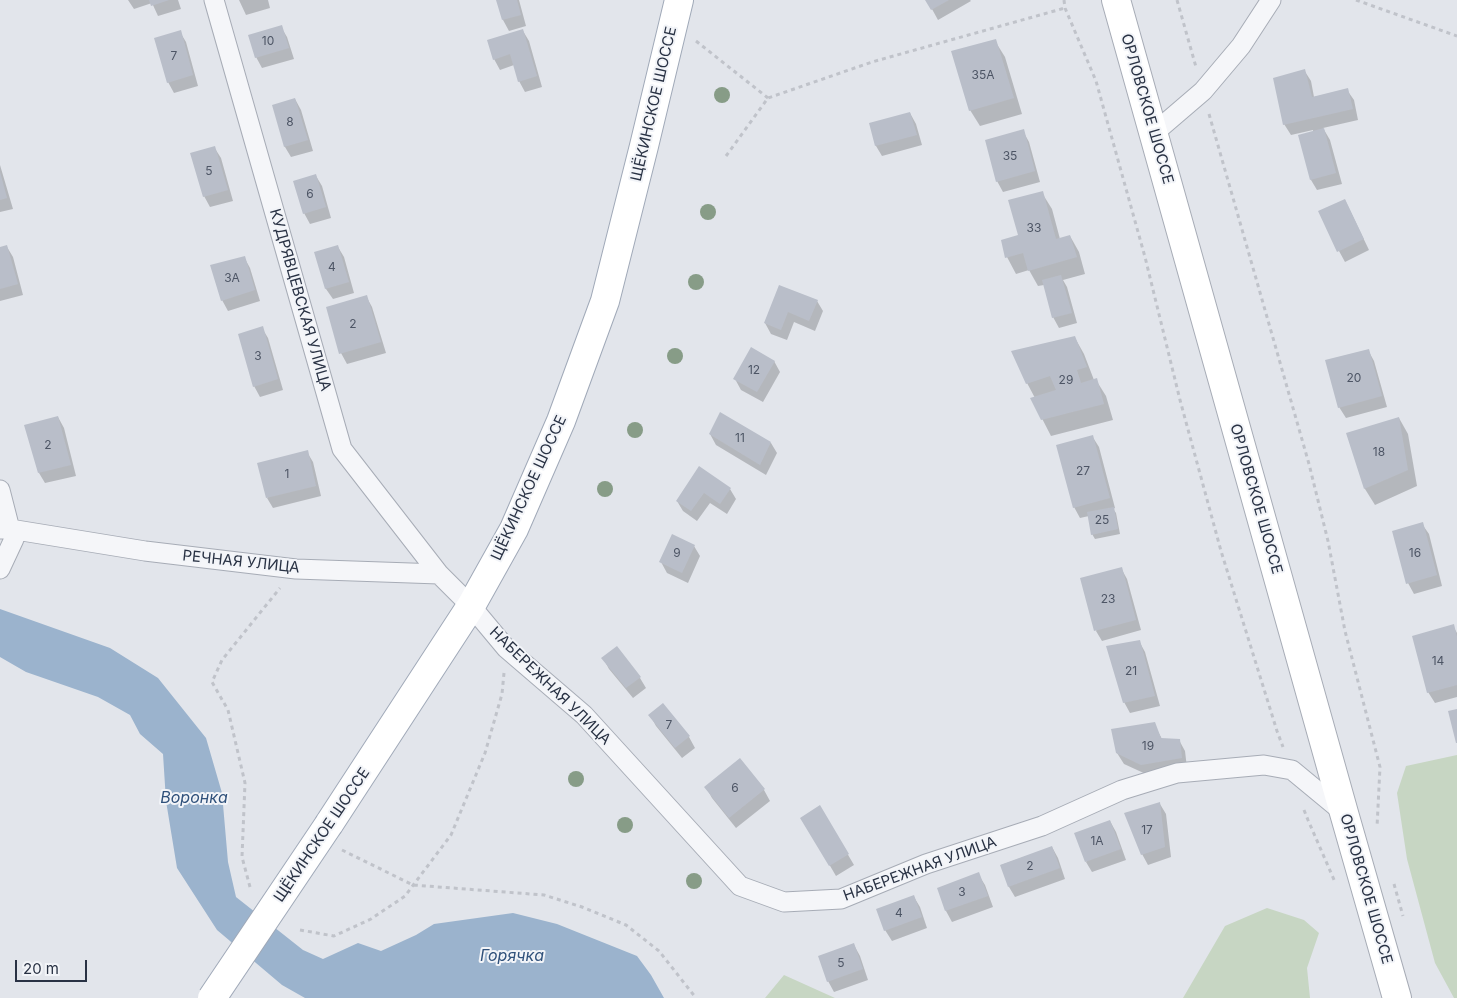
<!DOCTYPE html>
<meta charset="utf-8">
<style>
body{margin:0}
#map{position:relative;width:1457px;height:998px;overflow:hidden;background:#e2e5eb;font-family:Inter,sans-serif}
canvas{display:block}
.scale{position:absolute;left:15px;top:960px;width:72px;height:22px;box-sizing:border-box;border:2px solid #293244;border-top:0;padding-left:6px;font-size:15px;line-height:18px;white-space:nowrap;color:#293244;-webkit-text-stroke:4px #f2f4f8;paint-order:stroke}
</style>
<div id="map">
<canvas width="1457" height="998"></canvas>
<div class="scale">20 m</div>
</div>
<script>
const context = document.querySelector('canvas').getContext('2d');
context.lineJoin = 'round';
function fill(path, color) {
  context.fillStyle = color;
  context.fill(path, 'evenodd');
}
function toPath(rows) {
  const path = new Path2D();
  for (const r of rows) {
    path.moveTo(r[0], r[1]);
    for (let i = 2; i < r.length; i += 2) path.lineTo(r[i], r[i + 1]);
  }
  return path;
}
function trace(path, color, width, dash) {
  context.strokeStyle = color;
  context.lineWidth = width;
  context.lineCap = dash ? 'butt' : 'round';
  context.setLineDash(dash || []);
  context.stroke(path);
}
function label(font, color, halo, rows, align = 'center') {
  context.font = font + ' Inter,sans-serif';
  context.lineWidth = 4;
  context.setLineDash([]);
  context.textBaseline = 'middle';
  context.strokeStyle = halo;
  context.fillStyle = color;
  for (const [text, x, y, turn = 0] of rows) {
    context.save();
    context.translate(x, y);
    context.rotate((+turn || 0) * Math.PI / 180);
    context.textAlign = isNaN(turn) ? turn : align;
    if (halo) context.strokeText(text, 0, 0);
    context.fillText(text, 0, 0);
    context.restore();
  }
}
const green = toPath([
 [1457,755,1457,998,1454,998,1435,963,1407,859,1397,793,1406,766],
 [1267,908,1304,920,1319,933,1307,968,1310,998,1183,998,1225,926],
 [784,975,835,998,765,998]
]);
const water = toPath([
 [0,609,110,648,158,678,206,738,222,793,228,862,236,897,303,950,323,959,358,943,381,951,416,935,434,924,513,913,557,924,637,956,651,975,664,998,305,998,282,985,217,930,177,868,166,801,163,754,140,734,130,715,98,697,26,672,0,657]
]);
const shadow = toPath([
 [128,0,178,0,181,9,158,16,152,3,134,9],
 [239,0,268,0,270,8,246,15],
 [497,0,519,0,526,26,509,31,503,20],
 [927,0,970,0,971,1,938,20],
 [281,27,287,37,294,59,262,68,256,57],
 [523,31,529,41,542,87,525,92,519,81,514,65,500,70,494,59],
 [180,32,186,42,198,86,174,93,168,82],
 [995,41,1005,57,1022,114,980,126,970,110],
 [1304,70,1311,81,1314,97,1347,90,1354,100,1358,120,1323,128,1330,140,1342,184,1317,190,1311,180,1299,136,1313,132,1313,130,1291,135,1284,124],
 [295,99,301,110,313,151,291,157,285,147,273,106],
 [910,113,916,124,922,145,882,156,876,146,870,124],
 [1023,131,1029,142,1040,182,1003,192,997,181],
 [214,147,221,158,233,201,210,207,204,196],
 [0,165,13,209,0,212],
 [316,176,322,186,331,218,310,224,304,213],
 [1042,193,1052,209,1060,239,1070,236,1079,252,1085,274,1063,280,1067,287,1077,323,1059,328,1053,317,1044,285,1038,286,1029,270,1016,274,1007,257],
 [1345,200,1369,250,1345,262,1339,251],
 [7,247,13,257,23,295,0,301,0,248],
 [338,247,344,257,354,293,333,299,326,289,316,253],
 [244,257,250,268,260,301,228,311,222,300],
 [780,286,817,301,823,311,815,331,794,322,787,340,771,334,765,323],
 [366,296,372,307,386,353,347,364,341,353],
 [262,328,268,338,283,390,260,397,254,386],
 [1075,338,1084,354,1094,380,1096,380,1106,396,1113,420,1051,436,1032,399,1035,398,1027,383],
 [1368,350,1374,361,1387,407,1346,418,1339,407],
 [774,361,780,372,763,402,741,390,735,379],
 [58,417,64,428,76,476,45,483,39,473],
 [1399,418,1408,434,1417,486,1375,505,1365,489,1347,434],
 [710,434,771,443,777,453,766,475,716,445],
 [1092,436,1099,447,1115,508,1113,509,1116,513,1120,534,1095,539,1092,534,1089,516,1080,518,1074,507],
 [307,452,313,462,321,496,273,508,267,498],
 [699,468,730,489,736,499,727,514,710,503,697,521,683,511,677,501],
 [1422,524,1429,534,1442,586,1414,594,1408,583],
 [694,546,700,556,688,583,667,573,661,562],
 [1121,568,1127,579,1141,630,1102,641,1096,631],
 [1453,626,1457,633,1457,697,1435,703,1428,692],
 [1139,641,1145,652,1160,706,1130,713,1124,702],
 [603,658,640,678,646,688,633,698,609,669],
 [663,704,689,737,695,748,682,758,656,726,650,715],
 [1154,724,1162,739,1179,740,1185,751,1187,768,1148,775,1124,764,1117,753],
 [740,760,764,790,770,801,736,828,712,798,706,787],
 [1160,804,1166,814,1171,857,1148,865,1142,854],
 [820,807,854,865,836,876,802,818],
 [1110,821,1116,832,1126,860,1092,872,1086,862],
 [1052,847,1058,858,1065,879,1015,897,1009,887,1001,865],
 [978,874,985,885,993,907,952,922,946,911,938,889],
 [914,897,920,907,927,928,892,941,885,930],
 [854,945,860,956,868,980,834,992,828,981]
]);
const building = toPath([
 [149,0,169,0,151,6],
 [496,0,517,0,521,15,502,20],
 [925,0,949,0,931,10],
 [282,25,289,48,255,58,248,35],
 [523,29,537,76,518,82,510,54,493,60,487,40],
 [181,30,193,75,167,83,154,38],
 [996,39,1014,98,969,111,951,51],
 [1305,69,1312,97,1348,88,1353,109,1283,125,1273,78],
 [295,98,308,140,284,147,272,105],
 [910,112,917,135,875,146,869,123],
 [1324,128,1336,173,1310,180,1298,135],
 [1024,129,1035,171,996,182,985,140],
 [215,146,228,190,203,197,190,153],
 [0,172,7,198,0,200],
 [316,174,326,207,303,214,293,181],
 [1043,191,1056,239,1070,235,1077,257,1028,271,1023,253,1005,258,1001,240,1018,235,1008,200],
 [1345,199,1364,239,1337,252,1318,211],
 [7,245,18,284,0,289,0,247],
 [338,245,349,282,325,289,314,252],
 [245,256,255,290,221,301,210,265],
 [1061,275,1072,313,1052,318,1042,280],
 [779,285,818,300,809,321,788,312,781,330,764,323],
 [367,295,381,342,339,354,326,307],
 [263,326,278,379,253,387,238,334],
 [1075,336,1087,367,1077,370,1081,383,1097,378,1104,404,1041,420,1030,398,1056,390,1050,376,1026,384,1011,351],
 [751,347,775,361,757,392,733,379],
 [1369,349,1382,396,1338,408,1325,360],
 [720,412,771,442,760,465,709,434],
 [58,416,71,465,38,473,24,425],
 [1399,417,1408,470,1364,489,1346,433],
 [1093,435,1110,498,1073,508,1056,445],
 [308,450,316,486,266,498,257,463],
 [699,466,731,488,720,504,704,493,691,511,676,501],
 [1114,507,1118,529,1091,535,1087,512],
 [1423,522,1437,575,1406,584,1392,531],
 [672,534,695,545,682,573,659,562],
 [1122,567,1136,620,1094,631,1080,578],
 [1454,624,1457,637,1457,685,1427,693,1412,636],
 [1140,640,1155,696,1123,703,1106,646],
 [617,646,641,677,626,688,601,658],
 [663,703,690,736,675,748,648,715],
 [1457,709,1457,743,1456,743,1448,711],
 [1155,722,1161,738,1180,739,1182,758,1141,765,1116,753,1111,729],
 [740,758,765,789,729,818,704,787],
 [1160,802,1165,847,1141,855,1124,813],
 [820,805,849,854,829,866,800,818],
 [1110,820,1121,849,1085,862,1074,833],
 [1052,846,1060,868,1008,887,1000,865],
 [979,872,988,896,945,911,937,888],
 [914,895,922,917,884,931,876,909],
 [854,943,863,969,827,982,818,956]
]);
const path = toPath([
 [1064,0,1065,8,1096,81,1145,257,1180,400,1221,551,1277,731,1283,747],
 [1177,0,1196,67],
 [1356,0,1457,36],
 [696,41,768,98],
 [1209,114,1309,464,1328,541,1345,631,1380,767,1377,827],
 [726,156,768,98,872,62,1065,8],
 [1304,810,1308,820,1335,882],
 [342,850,413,885,544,895,582,907,626,925,659,951,696,998],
 [1394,884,1403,916],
 [250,887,242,857,245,783,228,710,212,682,222,660,280,588],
 [300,930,334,936,371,919,405,896,451,835,485,753,502,694,504,673]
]);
const street = toPath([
 [214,0,342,449,439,574],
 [1154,133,1203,91,1241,46,1271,0],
 [0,490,10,529,14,539,0,569],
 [0,529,10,529,145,551,296,569,439,574,471,606,506,648,584,715,740,886,784,902,841,899,926,864,1042,826,1122,790,1177,773,1264,765,1292,770,1344,813]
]);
const secondary = toPath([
 [1116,0,1344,813,1397,998]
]);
const primary = toPath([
 [329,824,471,606,514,529,561,421,605,301,644,146,679,0]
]);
const primaryBridge = toPath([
 [212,998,329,824]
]);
const trees = [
 [722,95],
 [708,212],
 [696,282],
 [675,356],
 [635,430],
 [605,489],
 [576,779],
 [625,825],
 [694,881]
];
const numberNames = [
 ["10",268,41],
 ["7",174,56],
 ["35А",983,75],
 ["8",290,122],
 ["35",1010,156],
 ["5",209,171],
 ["6",310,194],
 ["33",1034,228],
 ["4",332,267],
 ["3А",232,278],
 ["2",353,324],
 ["3",258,356],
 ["12",754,370],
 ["20",1354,378],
 ["29",1066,380],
 ["11",740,438],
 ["2",48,445],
 ["18",1379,452],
 ["27",1083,471],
 ["1",287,474],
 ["25",1102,520],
 ["9",677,553],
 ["16",1415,553],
 ["23",1108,599],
 ["14",1438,661],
 ["21",1131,671],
 ["7",669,725],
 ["19",1148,746],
 ["6",735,788],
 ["17",1147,830],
 ["1А",1097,841],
 ["2",1030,866],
 ["3",962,892],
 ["4",899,913],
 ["5",841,963]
];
const streetNames = [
 ["ЩЁКИНСКОЕ ШОССЕ",654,104,-77],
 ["ОРЛОВСКОЕ ШОССЕ",1147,109,74],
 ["КУДРЯВЦЕВСКАЯ УЛИЦА",300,300,74],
 ["ЩЁКИНСКОЕ ШОССЕ",529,488,-65],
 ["ОРЛОВСКОЕ ШОССЕ",1256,499,74],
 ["РЕЧНАЯ УЛИЦА",241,562,6],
 ["НАБЕРЕЖНАЯ УЛИЦА",550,686,44],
 ["ЩЁКИНСКОЕ ШОССЕ",322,835,-56],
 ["НАБЕРЕЖНАЯ УЛИЦА",920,869,-20],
 ["ОРЛОВСКОЕ ШОССЕ",1366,889,74]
];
const waterNames = [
 ["Воронка",194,798],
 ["Горячка",512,956]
];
fill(green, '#c7d6c3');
fill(water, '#9bb3cd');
fill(shadow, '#0003');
fill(building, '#b9bec9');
trace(street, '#a7acb6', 21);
trace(secondary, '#a7acb6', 30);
trace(primary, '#a0a9b8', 30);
trace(path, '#c0c3ca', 3, [4, 4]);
trace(street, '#f5f6f9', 19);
trace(secondary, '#fff', 28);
trace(primary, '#fff', 28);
trace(primaryBridge, '#a0a9b8', 30, []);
trace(primaryBridge, '#fff', 28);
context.fillStyle = '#879c87';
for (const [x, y] of trees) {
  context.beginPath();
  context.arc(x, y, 8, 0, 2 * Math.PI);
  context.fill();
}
label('12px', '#4d5565', null, numberNames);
label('15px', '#293244', '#f2f4f8', streetNames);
label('italic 16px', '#30517b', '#f2f4f8', waterNames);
</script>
